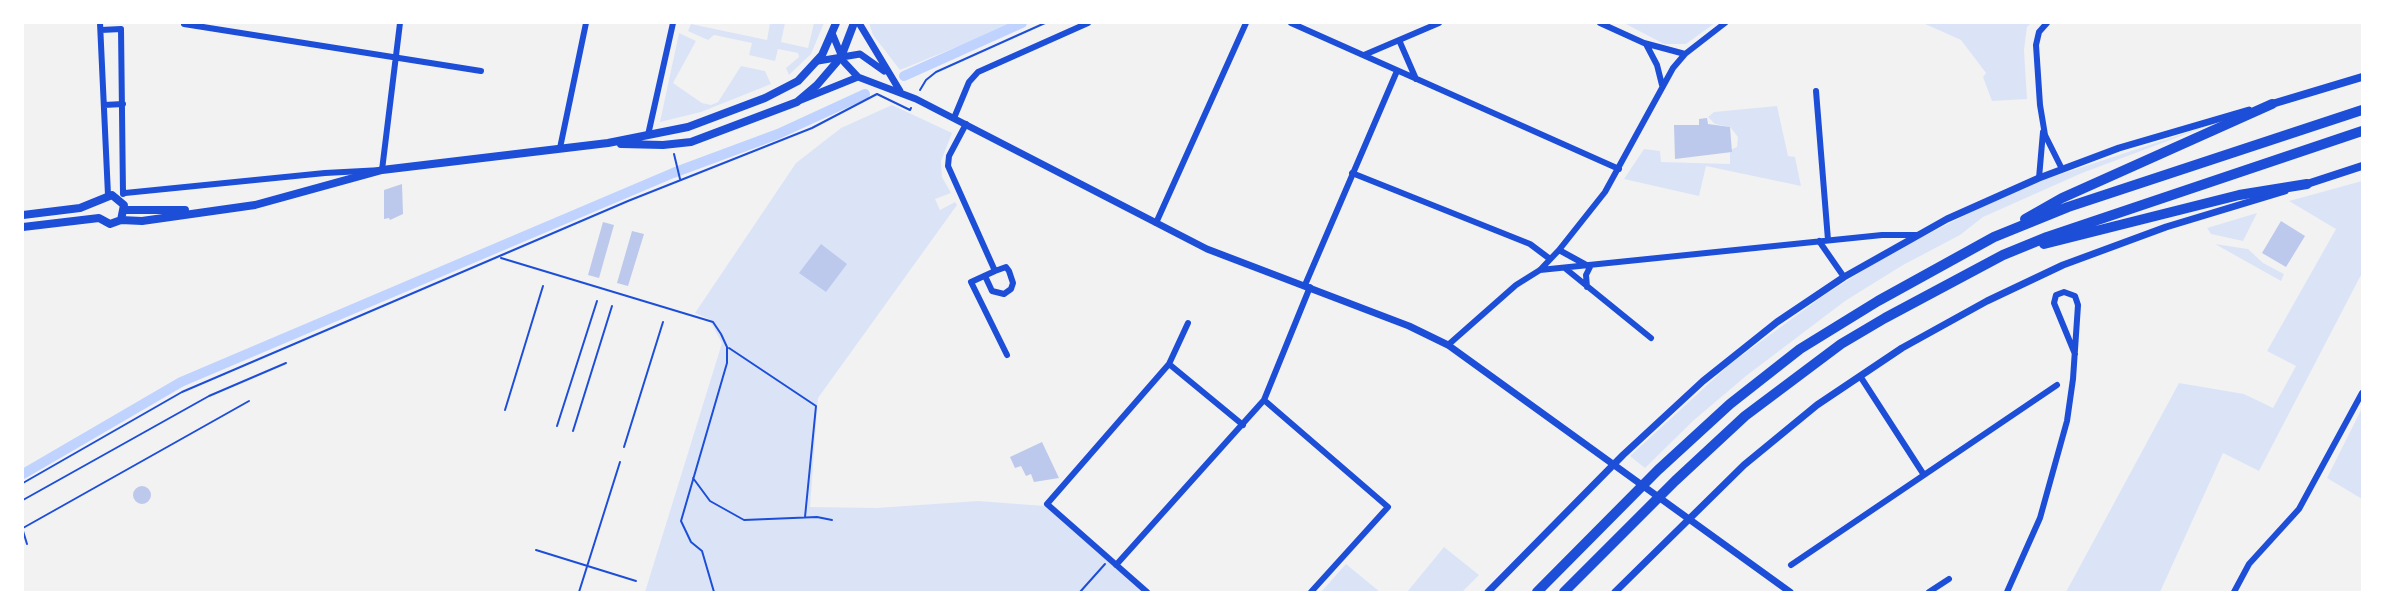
<!DOCTYPE html>
<style>
body{margin:0}
#map{position:relative;width:2385px;height:615px;overflow:hidden;background:#f2f2f2;font-family:"Work Sans",sans-serif}
canvas{display:block}
.frame{position:absolute;inset:0;border:24px solid #fff;pointer-events:none}
</style>
<div id="map">
<canvas width="2385" height="615"></canvas>
<div class="frame"></div>
</div>
<script>
const context = document.querySelector('canvas').getContext('2d');
context.lineJoin = 'round';
function fill(path, color) {
  context.fillStyle = color;
  context.fill(path, 'evenodd');
}
function toPath(rows) {
  const path = new Path2D();
  for (const r of rows) {
    if (r.length === 3) {
      path.moveTo(r[0] + r[2], r[1]);
      path.arc(r[0], r[1], r[2], 0, 2 * Math.PI);
      continue;
    }
    path.moveTo(r[0], r[1]);
    for (let i = 2; i < r.length; i += 2) path.lineTo(r[i], r[i + 1]);
  }
  return path;
}
function trace(path, color, width, dash) {
  context.strokeStyle = color;
  context.lineWidth = width;
  context.lineCap = dash ? 'butt' : 'round';
  context.setLineDash(dash || []);
  context.stroke(path);
}
const green = toPath([
 [770,23,785,23,781,42,808,48,814,23,824,23,811,54,789,75,786,68,799,57,798,53,778,49,775,61,749,55,752,43,714,35,708,40,688,31,691,24,767,40],
 [869,23,1015,23,900,70,873,35],
 [1624,23,1715,23,1686,44,1664,44],
 [1923,23,2031,23,2027,27,2024,50,2027,99,1992,101,1983,77,1986,73,1961,40],
 [679,33,696,41,673,83,702,103,711,105,718,102,741,66,765,71,771,84,701,112,660,122],
 [892,105,952,133,941,161,942,177,951,193,935,199,940,210,955,202,957,205,818,398,810,507,876,508,978,501,1045,506,1143,592,645,592,722,343,709,319,695,313,796,163,841,128],
 [1777,106,1788,156,1795,157,1801,186,1706,166,1699,196,1624,179,1644,149,1660,151,1661,162,1730,164,1730,150,1737,147,1738,137,1730,127,1715,124,1708,117,1714,112],
 [2213,124,2082,173,1983,217,1960,235,1903,265,1845,301,1746,376,1694,420,1645,468,1630,456,1730,364,1823,296,1889,254,1979,208,2043,180],
 [2362,181,2362,273,2259,471,2223,453,2160,592,2066,592,2179,383,2244,394,2273,408,2296,366,2267,351,2336,229,2289,201],
 [2257,213,2243,241,2211,234,2207,228],
 [2215,244,2248,249,2263,263,2284,274,2281,281],
 [2362,408,2362,499,2327,478],
 [1444,547,1479,575,1462,592,1407,592],
 [1346,564,1380,592,1321,592]
]);
const canal = toPath([
 [904,76,1022,23],
 [23,474,181,382,673,173,778,134,865,94]
]);
const building = toPath([
 [1707,118,1708,124,1730,127,1732,152,1675,159,1674,125,1699,125,1699,119],
 [402,184,403,214,390,220,389,218,384,219,384,190],
 [2281,221,2305,236,2286,267,2262,253],
 [603,222,614,225,599,278,588,275],
 [632,231,644,234,628,286,617,283],
 [821,244,847,264,826,292,799,273],
 [1042,442,1059,478,1034,482,1031,474,1026,476,1021,466,1015,468,1010,457],
 [142,495,9]
]);
const path = toPath([
 [920,90,926,80,936,72,1045,23],
 [674,154,680,179],
 [501,258,713,322,721,334,727,347,727,363,681,521,691,542,702,551,714,592],
 [729,348,816,406,805,517],
 [505,410,543,286],
 [557,426,597,301],
 [573,431,612,306],
 [624,447,663,322],
 [693,478,710,501,744,520,817,517,832,520],
 [23,483,182,392,628,201,812,128,877,94,910,110,911,108],
 [23,500,209,396,286,363],
 [23,528,249,401],
 [23,531,27,544],
 [536,550,636,581],
 [579,592,620,462],
 [1080,592,1105,564]
]);
const minor = toPath([
 [100,23,108,195],
 [1291,23,1619,169],
 [1600,23,1644,43,1685,54],
 [2047,23,2039,32,2036,45,2040,105,2045,135,2062,169],
 [184,24,481,71],
 [101,30,121,29,123,194],
 [1399,40,1416,79],
 [1646,44,1657,65,1662,85],
 [1364,55,1439,23],
 [1816,91,1828,240],
 [104,105,123,104],
 [954,118,969,82,978,72,1088,23],
 [966,124,949,156,948,166,995,271,971,282,1007,355],
 [648,135,673,23],
 [560,148,586,23],
 [1352,173,1530,244,1550,259],
 [2039,178,2043,132],
 [125,193,325,173,382,170,400,23],
 [1156,223,1246,23],
 [1819,241,1844,277],
 [1559,250,1590,267],
 [1566,269,1651,338],
 [1540,270,1882,235,1917,235],
 [985,276,992,291,1004,294,1011,289,1013,283,1009,271,1006,267,995,271],
 [1305,285,1397,71],
 [1587,287,1586,275,1590,267],
 [1448,345,1516,285,1540,270,1559,250,1605,192,1673,68,1685,54,1725,23],
 [1169,364,1188,323],
 [1860,376,1924,475],
 [1264,400,1388,507,1311,592],
 [1116,565,1264,400,1310,287],
 [1791,565,2057,385],
 [1147,592,1047,504,1169,364,1243,425],
 [1929,592,1949,579],
 [2007,592,2040,518,2067,421,2073,379,2078,305,2075,296,2064,292,2056,295,2054,303,2075,354],
 [2234,592,2249,564,2299,509,2362,393]
]);
const tertiary = toPath([
 [859,23,900,91],
 [832,33,844,62,858,77,916,99,1207,249,1409,326,1448,345,1790,592],
 [818,61,860,54,884,71],
 [801,100,858,77],
 [1488,592,1623,455,1703,381,1777,322,1844,277,1947,219,2039,178,2119,148,2249,110],
 [1615,592,1744,465,1817,405,1902,348,1987,301,2063,265,2166,227,2285,191]
]);
const secondary = toPath([
 [2272,104,2362,77],
 [621,144,663,145,691,142,797,102,817,85,841,57,854,23],
 [2307,184,2362,166],
 [125,210,185,210],
 [23,215,80,208,112,195,124,205,121,220],
 [23,227,99,218,110,224,121,220,142,221,255,205,382,170,608,143,688,127,765,98,798,81,822,55,836,23]
]);
const trunk = toPath([
 [2025,219,2062,198,2272,104],
 [2044,244,2239,195,2307,184],
 [1537,592,1658,470,1730,404,1800,349,1878,301,1994,237,2068,207,2362,110],
 [1564,592,1675,481,1745,416,1841,344,1885,318,2003,255,2047,237,2362,131]
]);
fill(green, '#dbe4f7');
trace(canal, '#bfd3fe', 10);
fill(building, '#bdc9ec');
trace(path, '#1d4ed8', 2);
trace(minor, '#1d4ed8', 6);
trace(tertiary, '#1d4ed8', 7);
trace(secondary, '#1d4ed8', 8);
trace(trunk, '#1d4ed8', 10);
</script>
